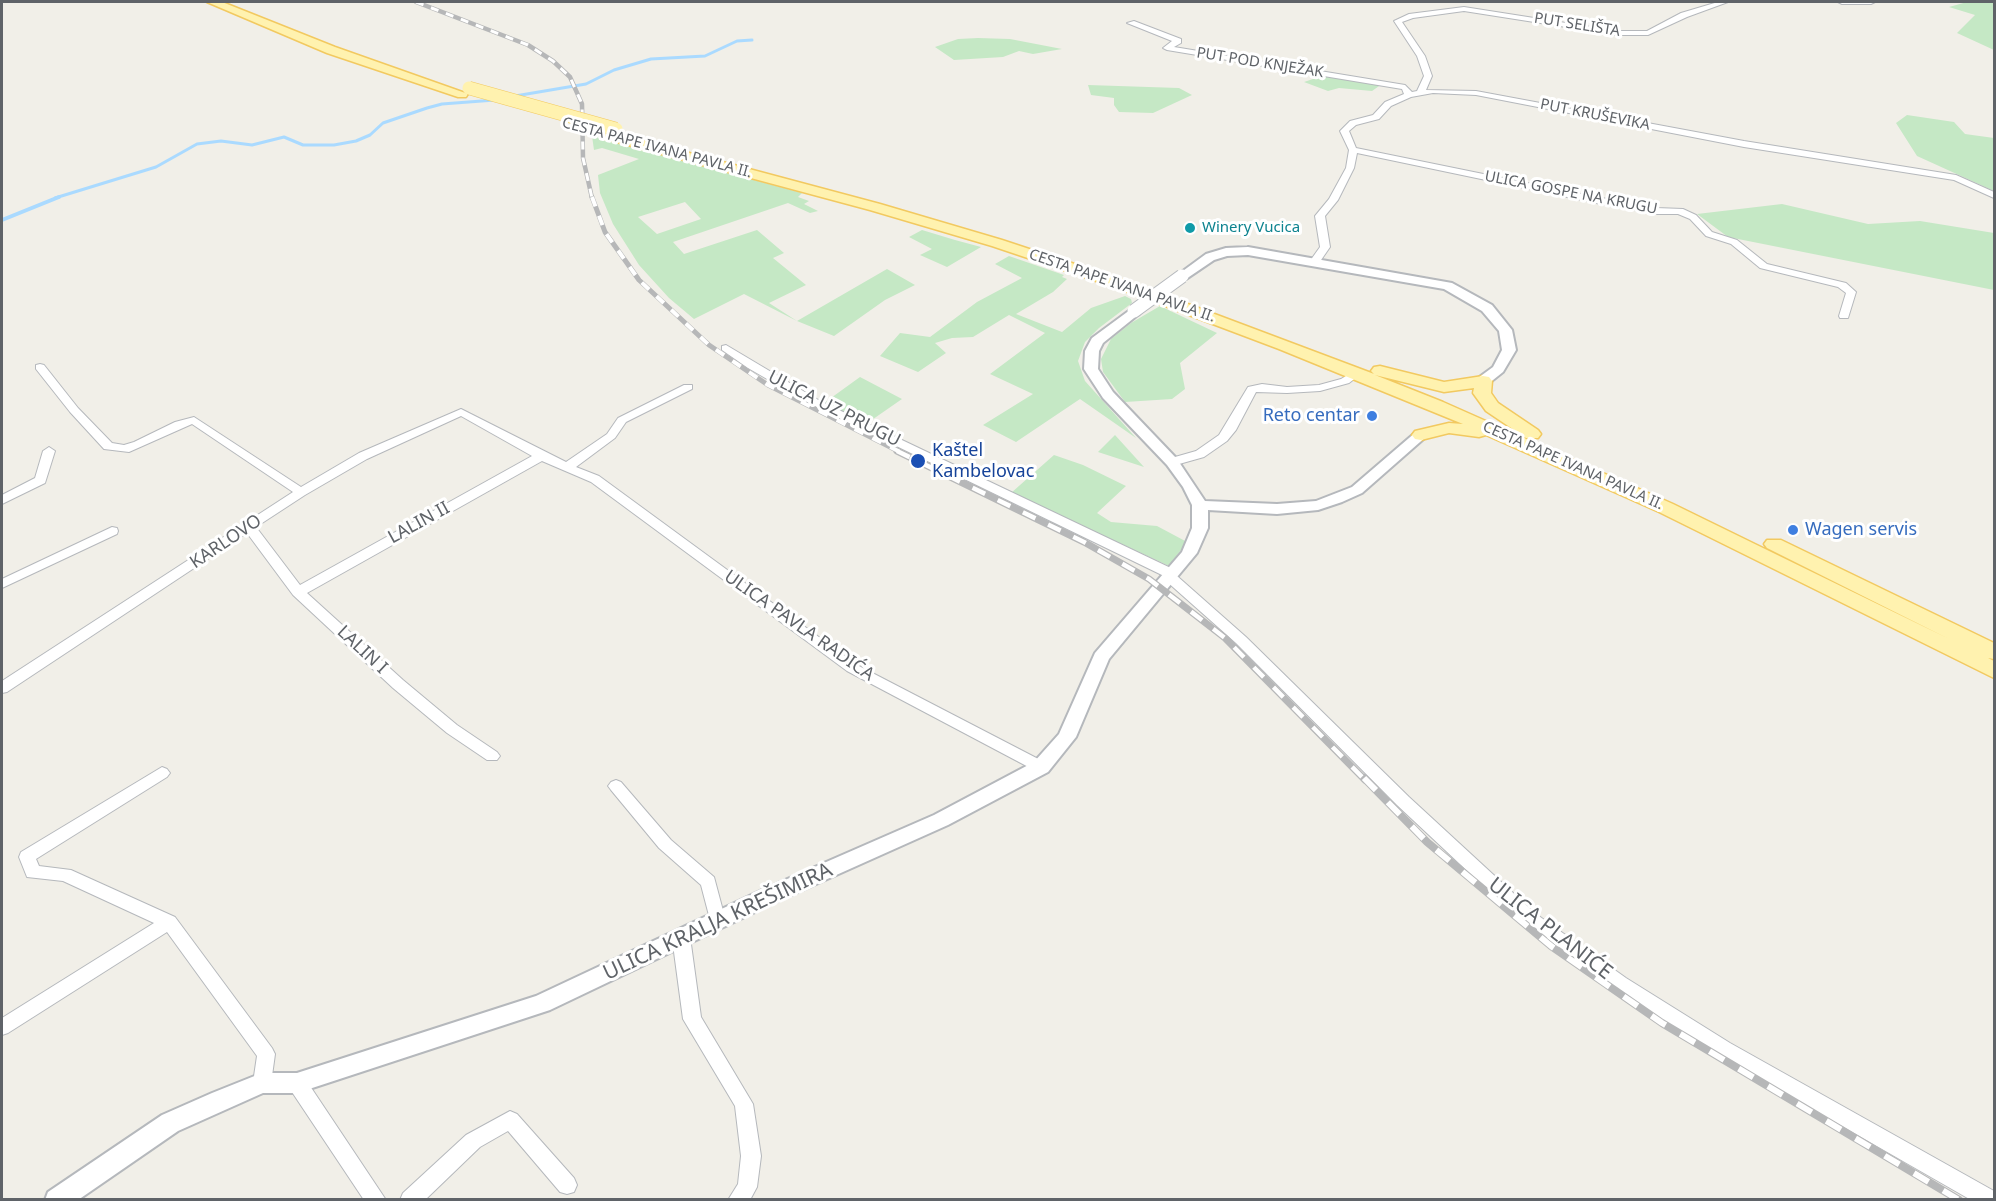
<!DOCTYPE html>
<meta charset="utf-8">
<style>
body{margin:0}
#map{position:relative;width:1996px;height:1201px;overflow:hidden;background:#f1efe8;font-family:"Noto Sans",sans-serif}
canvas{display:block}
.frame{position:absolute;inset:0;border:3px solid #5f6368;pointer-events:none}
</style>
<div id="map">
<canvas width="1996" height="1201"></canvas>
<div class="frame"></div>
</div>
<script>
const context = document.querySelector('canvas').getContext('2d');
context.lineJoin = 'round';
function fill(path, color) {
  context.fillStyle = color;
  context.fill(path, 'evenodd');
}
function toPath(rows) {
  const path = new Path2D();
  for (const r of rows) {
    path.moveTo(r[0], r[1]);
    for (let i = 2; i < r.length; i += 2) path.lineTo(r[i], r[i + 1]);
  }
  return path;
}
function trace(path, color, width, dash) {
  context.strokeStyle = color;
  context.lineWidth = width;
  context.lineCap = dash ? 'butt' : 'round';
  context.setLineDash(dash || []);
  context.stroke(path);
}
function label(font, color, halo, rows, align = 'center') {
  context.font = font + ' "Noto Sans",sans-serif';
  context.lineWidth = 6;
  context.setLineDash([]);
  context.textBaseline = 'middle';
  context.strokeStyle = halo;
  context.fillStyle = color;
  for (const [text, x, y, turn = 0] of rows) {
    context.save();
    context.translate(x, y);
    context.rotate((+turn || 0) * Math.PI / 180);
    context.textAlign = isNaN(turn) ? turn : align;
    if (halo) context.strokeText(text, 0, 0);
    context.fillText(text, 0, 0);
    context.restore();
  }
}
const green = toPath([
 [1967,2,1994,2,1994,50,1957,33,1975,15,1949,7],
 [978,38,1010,39,1062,49,1033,54,1019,51,1003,57,954,60,935,47,958,39],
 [1322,76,1382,84,1372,91,1339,88,1328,91,1304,82],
 [1088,85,1179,88,1192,95,1153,113,1119,112,1114,105,1114,98,1091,95],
 [1907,115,1954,122,1965,134,1994,138,1994,191,1917,156,1896,123],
 [592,136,802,193,798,197,809,201,804,204,818,211,810,213,788,203,673,242,684,254,757,230,784,253,773,258,806,285,769,303,797,321,887,269,915,285,885,300,834,336,797,321,744,294,694,319,669,298,639,265,613,224,600,193,598,175,639,159,602,148,594,150],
 [685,202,701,219,657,234,638,217],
 [1782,204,1868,224,1920,221,1994,233,1994,290,1728,237,1697,214],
 [922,230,955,240,981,247,947,267,920,255,932,249,909,237],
 [1009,256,1064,275,1062,277,1067,279,1053,292,1016,314,1062,332,1091,308,1125,296,1131,299,1132,303,1099,328,1085,342,1078,361,1085,381,1136,438,1080,399,1016,442,983,425,1033,394,990,374,1045,333,1009,315,973,337,952,338,935,343,946,353,918,372,880,356,900,333,930,337,977,302,1022,278,995,264],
 [1160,306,1217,333,1180,363,1185,389,1172,399,1125,402,1103,372,1101,359,1111,339,1131,323],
 [860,377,902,399,866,424,824,403],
 [1115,435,1144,467,1098,452],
 [1054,455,1083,465,1126,486,1097,513,1111,522,1157,526,1187,542,1169,566,1011,493]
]);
const streamFar1 = toPath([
 [515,96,586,84,614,70,651,59,705,56,737,41,752,40],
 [55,198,156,167,197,144,221,141,252,145,284,137,303,145,334,145,356,141,370,135,383,123,427,108,442,104,495,100]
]);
const stream = toPath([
 [2,220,59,197]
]);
const minor = toPath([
 [1718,2,1728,2,1687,17,1648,35,1617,35,1464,11,1413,18,1402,22,1425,56,1432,76,1426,90,1476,91,1744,141,1956,175,1994,192,1994,198,1954,180,1744,147,1476,95,1433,93,1411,97,1391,106,1379,119,1356,125,1349,131,1356,148,1591,196,1656,208,1683,209,1696,215,1712,232,1737,240,1767,264,1846,283,1856,292,1848,318,1840,318,1839,316,1846,293,1838,287,1760,268,1731,244,1706,236,1690,219,1678,214,1656,214,1591,202,1357,153,1354,168,1338,200,1325,216,1330,247,1319,263,1311,263,1310,261,1320,247,1315,216,1329,199,1346,168,1349,150,1340,131,1350,121,1373,115,1385,102,1404,94,1402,89,1167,50,1163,48,1172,41,1127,23,1134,21,1181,39,1181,43,1174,47,1405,85,1412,92,1417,91,1424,76,1417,56,1394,21,1409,14,1464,7,1617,31,1647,31,1681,13,1718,2],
 [1838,2,1875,2,1871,4,1842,4,1838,2],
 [726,345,820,401,1177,571,1177,576,1246,637,1409,797,1536,914,1626,978,1730,1043,1994,1191,1994,1200,1971,1200,1718,1055,1614,988,1524,924,1397,805,1236,643,1165,580,1164,576,812,405,748,368,722,350,722,346,726,345],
 [40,364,44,365,78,408,112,443,124,445,134,442,175,422,194,417,301,487,359,453,461,409,566,462,607,434,618,418,684,385,692,385,692,389,626,422,615,438,576,467,599,476,857,665,1046,763,1049,767,1046,771,1041,773,1036,771,847,671,591,482,542,461,307,593,403,680,457,725,497,752,500,756,497,760,487,760,447,733,393,688,293,595,247,533,7,692,2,693,2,681,293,492,192,424,129,452,104,449,70,412,36,369,36,365,40,364],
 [461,416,532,456,300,585,256,527,305,495,367,459,461,416],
 [1356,370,1362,373,1349,383,1320,391,1287,393,1256,392,1236,430,1227,441,1204,457,1172,466,1166,462,1168,459,1196,451,1219,435,1248,387,1262,384,1287,387,1319,385,1341,379,1356,370],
 [49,447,55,451,45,483,2,504,2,495,35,478,43,451,49,447],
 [112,527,117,528,118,531,117,534,2,588,2,579,112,527],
 [162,767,167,769,170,773,167,777,36,859,39,866,71,870,175,917,272,1048,275,1054,271,1083,269,1089,262,1091,255,1089,253,1083,257,1056,167,932,8,1033,2,1035,2,1018,154,923,63,881,27,877,19,857,21,852,162,767],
 [616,780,621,782,671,840,714,877,726,922,724,927,718,929,712,927,701,885,659,848,611,790,608,786,611,782,616,780],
 [681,930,687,932,690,937,701,1017,753,1104,761,1156,757,1187,750,1200,728,1200,738,1184,741,1156,735,1106,683,1019,672,937,675,932,681,930],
 [297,1075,304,1077,386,1200,364,1200,290,1089,288,1083,290,1077,297,1075],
 [510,1111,517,1114,574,1178,577,1185,574,1192,567,1194,560,1192,508,1131,480,1147,425,1200,400,1200,403,1193,466,1135,510,1111]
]);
const tertiary = toPath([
 [1248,247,1452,283,1492,305,1512,330,1516,350,1503,372,1488,384,1478,384,1478,378,1493,367,1502,350,1499,331,1482,311,1444,289,1248,255,1227,256,1214,260,1186,279,1182,280,1176,276,1206,254,1226,248,1248,247],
 [1134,307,1140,311,1139,314,1103,343,1099,351,1098,369,1113,392,1177,459,1205,501,1277,504,1316,501,1352,487,1416,432,1426,432,1428,435,1362,493,1342,502,1318,510,1277,514,1208,510,1208,528,1197,553,1109,659,1076,737,1048,772,948,825,776,902,550,1010,297,1093,263,1093,178,1131,78,1200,45,1200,48,1192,162,1115,212,1093,262,1073,297,1073,536,996,762,890,934,815,1034,762,1059,734,1095,653,1182,552,1192,528,1192,505,1183,487,1167,465,1103,398,1084,369,1085,351,1092,338,1134,307]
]);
const primary = toPath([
 [207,2,222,2,335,47,468,94,466,97,458,97,327,53,207,2],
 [607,131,880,204,1002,240,1132,283,1374,374,1371,371,1374,367,1380,366,1444,382,1483,376,1489,377,1492,381,1491,393,1498,403,1538,430,1541,434,1538,438,1526,438,1486,411,1473,393,1474,388,1444,392,1375,375,1443,402,1673,504,1947,638,1767,548,1764,544,1767,540,1781,540,1994,643,1994,659,1988,658,1994,661,1994,678,1659,512,1486,435,1479,437,1449,433,1421,440,1415,439,1412,435,1415,431,1449,423,1463,424,1279,349,1120,289,992,246,870,210,602,138,602,132,607,131]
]);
const railFar3 = toPath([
 [416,2,528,45,553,61,570,77,582,104,583,158,592,198]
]);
const railFar2 = toPath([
 [592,197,605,232,639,280,709,345,768,385,900,452]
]);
const railFar1 = toPath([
 [897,451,1084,542,1149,579,1225,638,1365,780]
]);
const rail = toPath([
 [1364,778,1427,842,1551,946,1662,1023,1959,1200]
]);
const tertiaryBridge = toPath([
 [1134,311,1182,276]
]);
const primaryBridge = toPath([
 [469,88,616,129]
]);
const markers = [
 [1190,228,6,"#0f9aa8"],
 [1372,416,6,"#3f7fe0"],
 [918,461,8,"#1a4fb4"],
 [1793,530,6,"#3f7fe0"]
];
const farStreetnames = [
 ["PUT SELIŠTA",1577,25,9],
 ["PUT POD KNJEŽAK",1260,63,9],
 ["PUT KRUŠEVIKA",1595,115,11],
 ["CESTA PAPE IVANA PAVLA II.",657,148,15],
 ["ULICA GOSPE NA KRUGU",1571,193,11],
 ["CESTA PAPE IVANA PAVLA II.",1122,286,19],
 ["CESTA PAPE IVANA PAVLA II.",1573,466,24]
];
const farCulturenames = [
 ["Winery Vucica",1202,228]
];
const streetNames = [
 ["ULICA UZ PRUGU",834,409,27],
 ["LALIN II",419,523,-29],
 ["KARLOVO",226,542,-34],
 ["ULICA PAVLA RADIĆA",799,626,35],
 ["LALIN I",362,650,43]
];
const shopNames = [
 ["Reto centar",1360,416],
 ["Wagen servis",1805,530,"left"]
];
const transitNames = [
 ["Kaštel",932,451],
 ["Kambelovac",932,472]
];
const nearStreetnames = [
 ["ULICA KRALJA KREŠIMIRA",718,922,-25],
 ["ULICA PLANIĆE",1550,929,38]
];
fill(green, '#c5e8c5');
trace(streamFar1, '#aadaff', 3);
trace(stream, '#aadaff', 4);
trace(minor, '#b5b8bc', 2);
trace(tertiary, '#b5b8bc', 4);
trace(primary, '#f2c960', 3);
fill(minor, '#fff');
fill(tertiary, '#fff');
fill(primary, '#fff2af');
trace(railFar3, '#b6b7b8', 4.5);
trace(railFar2, '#b6b7b8', 5);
trace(railFar1, '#b6b7b8', 7);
trace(rail, '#b6b7b8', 8);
trace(railFar3, '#fff', 3, [8]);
trace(railFar2, '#fff', 4, [10]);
trace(railFar1, '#fff', 4.5, [14]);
trace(rail, '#fff', 6, [17]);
trace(tertiaryBridge, '#b5b8bc', 15, []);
trace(primaryBridge, '#f2c960', 14, []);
trace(tertiaryBridge, '#fff', 13);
trace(primaryBridge, '#fff2af', 13);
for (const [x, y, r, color] of markers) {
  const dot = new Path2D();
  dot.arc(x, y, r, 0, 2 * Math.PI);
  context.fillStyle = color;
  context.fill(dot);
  trace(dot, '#fff', 2);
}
label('15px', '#5f6368', '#fff', farStreetnames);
label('15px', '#0d838f', '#fff', farCulturenames, 'left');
label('18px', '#5f6368', '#fff', streetNames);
label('18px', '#366cbe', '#fff', shopNames, 'right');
label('18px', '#164399', '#fff', transitNames, 'left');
label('21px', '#5f6368', '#fff', nearStreetnames);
</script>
